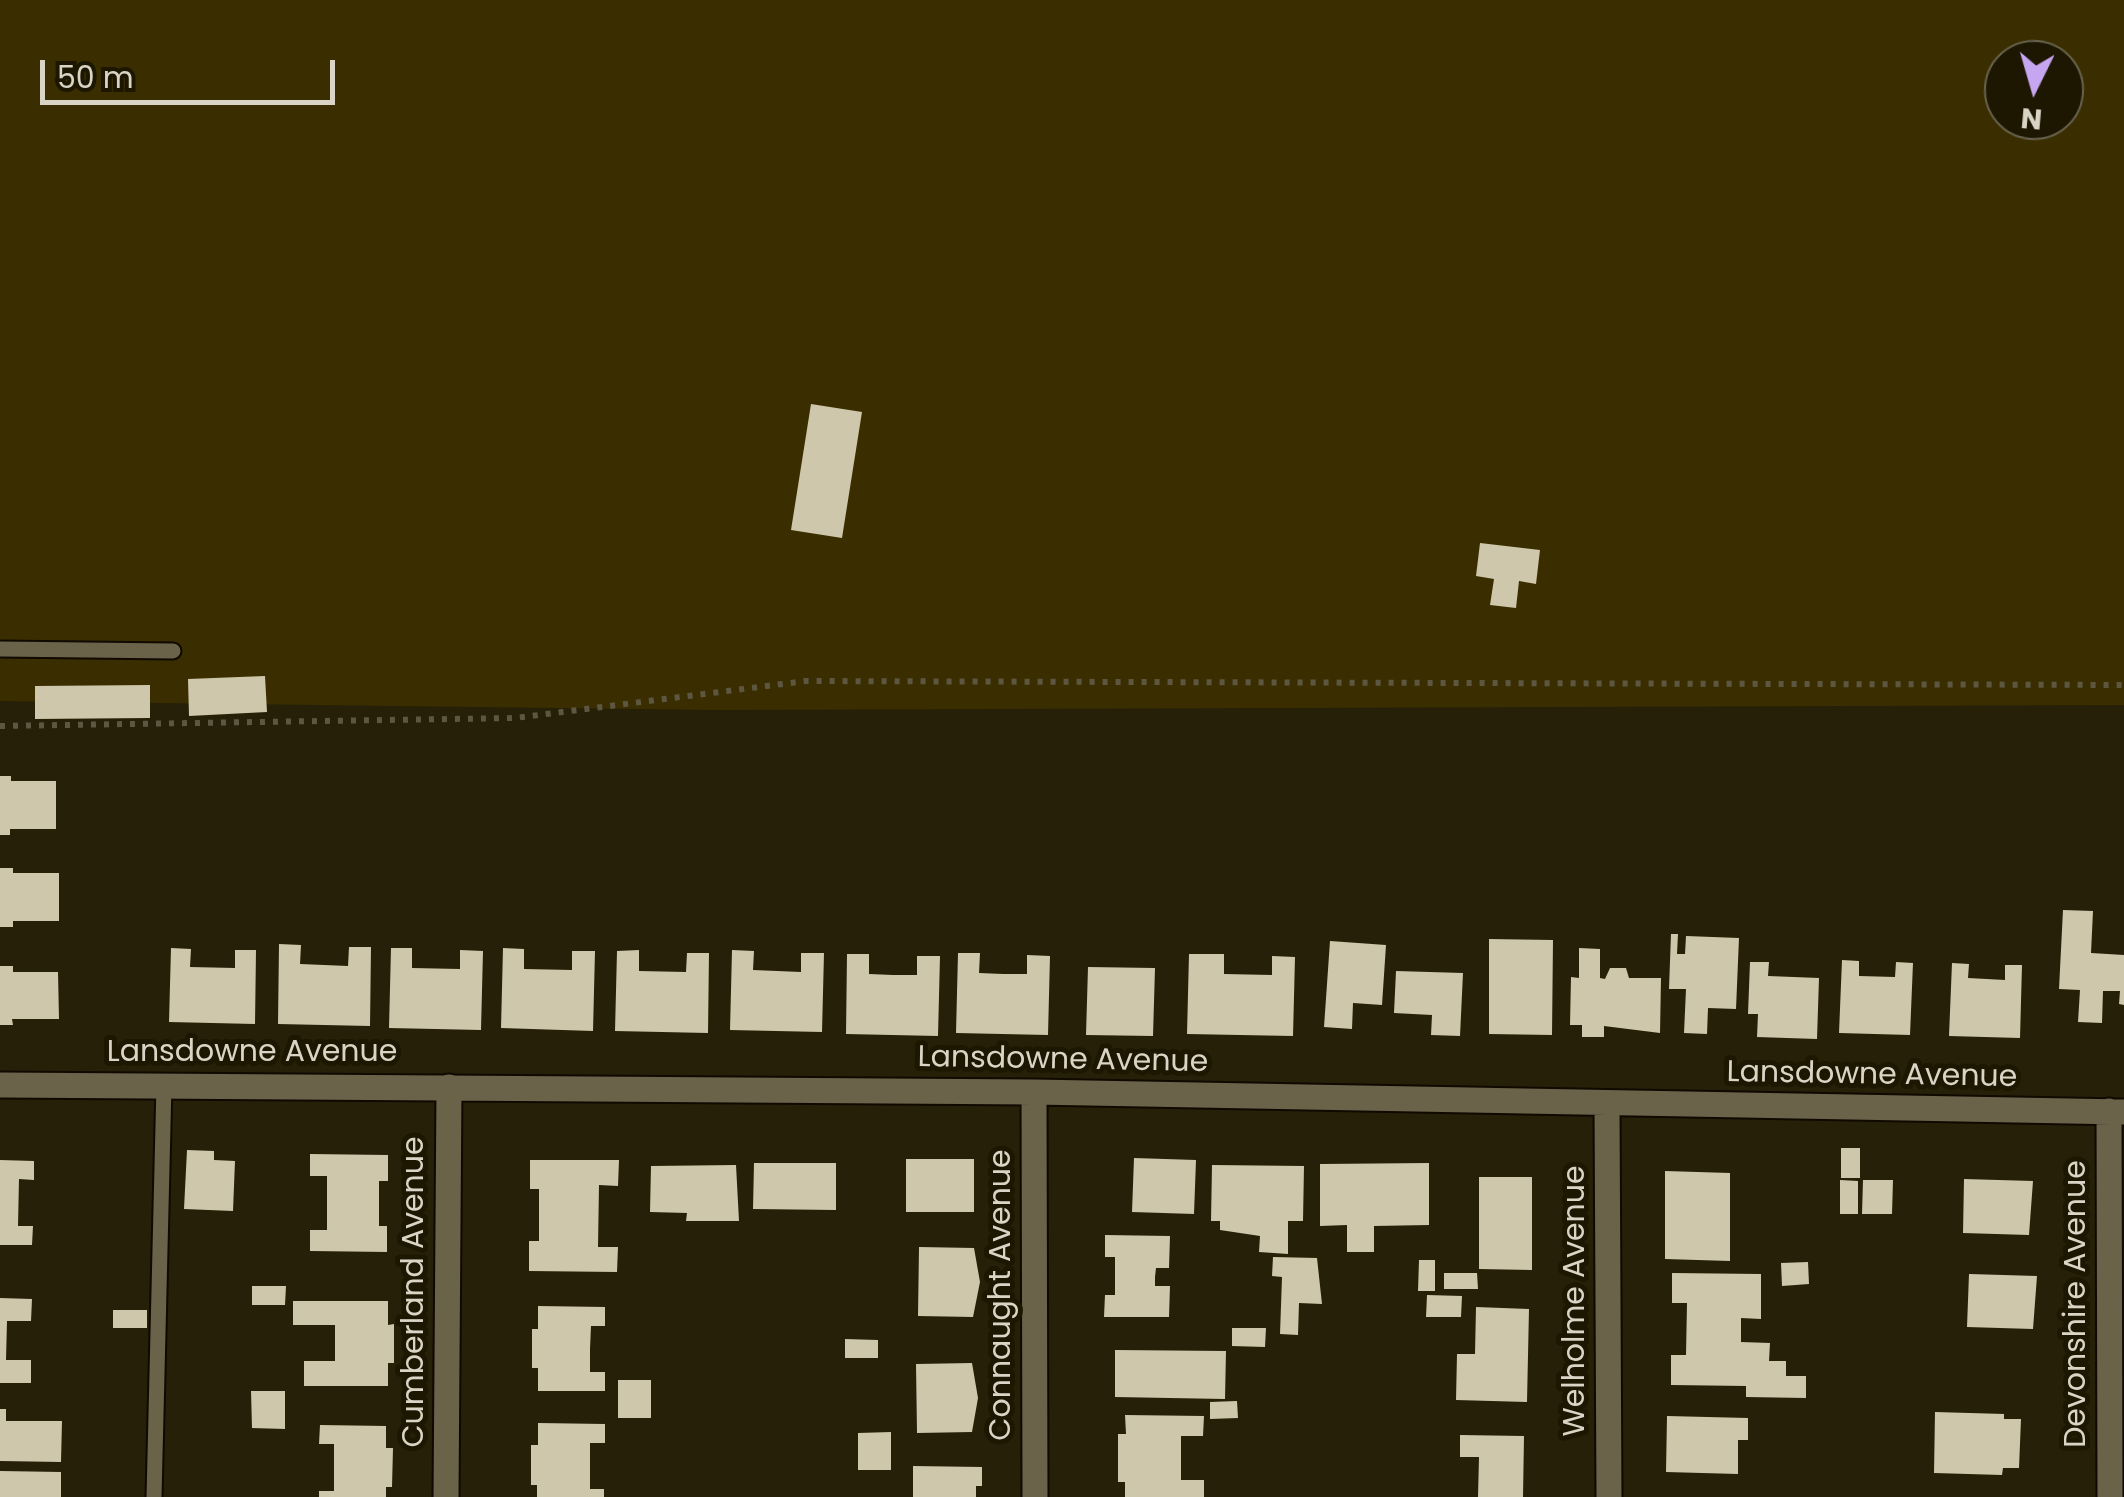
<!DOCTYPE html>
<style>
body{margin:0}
#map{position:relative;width:2124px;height:1497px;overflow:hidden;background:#272008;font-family:Poppins,sans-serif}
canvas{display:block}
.north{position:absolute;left:1984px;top:40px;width:100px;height:100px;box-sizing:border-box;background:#1d1701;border:2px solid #686350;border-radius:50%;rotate:185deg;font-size:28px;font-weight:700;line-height:40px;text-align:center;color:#d9d4c6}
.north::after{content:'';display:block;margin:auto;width:35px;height:45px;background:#c6a6f0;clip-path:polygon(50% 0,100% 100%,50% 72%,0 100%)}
.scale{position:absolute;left:40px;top:60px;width:295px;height:45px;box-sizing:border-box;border:5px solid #d9d4c6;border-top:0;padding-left:12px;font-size:30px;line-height:35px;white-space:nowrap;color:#d9d4c6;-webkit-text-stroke:8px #1d1701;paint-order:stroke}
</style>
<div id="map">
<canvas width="2124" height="1497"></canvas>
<div class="north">N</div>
<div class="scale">50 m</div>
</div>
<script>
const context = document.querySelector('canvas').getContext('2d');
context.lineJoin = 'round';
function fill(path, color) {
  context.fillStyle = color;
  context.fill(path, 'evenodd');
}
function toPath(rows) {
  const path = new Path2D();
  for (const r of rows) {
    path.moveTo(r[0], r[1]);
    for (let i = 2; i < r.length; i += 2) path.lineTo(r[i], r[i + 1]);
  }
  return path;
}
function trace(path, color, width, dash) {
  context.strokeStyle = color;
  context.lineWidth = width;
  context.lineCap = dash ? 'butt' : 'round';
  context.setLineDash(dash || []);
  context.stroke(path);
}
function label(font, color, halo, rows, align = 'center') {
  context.font = font + ' Poppins,sans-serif';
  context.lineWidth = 10;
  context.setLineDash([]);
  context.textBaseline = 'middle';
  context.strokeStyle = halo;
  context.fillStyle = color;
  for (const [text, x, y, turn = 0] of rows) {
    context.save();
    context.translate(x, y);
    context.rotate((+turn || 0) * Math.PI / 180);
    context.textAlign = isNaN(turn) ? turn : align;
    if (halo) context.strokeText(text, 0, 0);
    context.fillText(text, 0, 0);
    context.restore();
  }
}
const green = toPath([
 [0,0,2124,0,2124,705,717,710,0,701],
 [2004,60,2064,60,2064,120,2004,120]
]);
const building = toPath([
 [811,404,862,412,842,538,791,530],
 [1480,543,1540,550,1536,584,1519,581,1516,608,1490,605,1494,579,1476,576],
 [265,676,267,712,189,716,188,679],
 [150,685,150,718,35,719,35,686],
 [0,776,11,776,11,781,56,781,56,829,10,829,10,835,0,835],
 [0,868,13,868,13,873,59,873,59,921,13,921,13,927,0,927],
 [2063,910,2093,911,2091,953,2124,955,2124,1005,2119,1004,2120,991,2103,991,2102,1023,2078,1022,2080,990,2059,989],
 [1671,934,1678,934,1677,954,1685,954,1686,936,1739,938,1736,1009,1708,1008,1707,1034,1684,1033,1686,989,1669,989],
 [1489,939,1553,940,1552,1035,1489,1034],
 [1330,941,1386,945,1382,1005,1353,1003,1352,1029,1324,1027],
 [279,944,301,945,300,964,348,966,349,947,371,947,370,1026,278,1024],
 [171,948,191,949,190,967,235,968,235,950,256,950,255,1024,169,1022],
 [391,948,412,948,412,968,460,969,460,950,483,951,481,1030,389,1028],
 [503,948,524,949,524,969,572,970,572,951,595,951,593,1031,501,1028],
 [1579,948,1600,949,1600,978,1605,979,1610,968,1626,968,1629,978,1661,978,1660,1033,1604,1026,1604,1037,1582,1037,1582,1025,1570,1025,1571,977,1579,978],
 [639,950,639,971,686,972,687,953,709,953,708,1033,615,1031,617,951],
 [732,950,754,951,753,970,801,972,801,953,824,953,822,1032,730,1030],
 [958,953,980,953,979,973,1003,974,1027,974,1027,955,1050,956,1048,1035,956,1033],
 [847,954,869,954,869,974,893,975,917,975,917,956,940,956,938,1036,846,1034],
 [1189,954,1224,954,1224,974,1272,975,1272,956,1295,957,1293,1036,1187,1034],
 [1842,960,1859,961,1859,976,1895,977,1896,962,1913,963,1910,1035,1839,1033],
 [1750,962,1769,962,1768,976,1819,978,1817,1039,1757,1037,1758,1014,1748,1014],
 [1952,963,1969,964,1968,978,2005,980,2005,965,2022,965,2020,1038,1949,1036],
 [0,966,13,966,13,972,58,972,59,1019,12,1019,13,1025,0,1025],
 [1088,967,1155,968,1153,1036,1086,1035],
 [1396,971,1463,973,1460,1036,1431,1035,1432,1015,1394,1013],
 [1841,1148,1860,1148,1860,1178,1841,1178],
 [187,1150,214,1151,214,1160,235,1161,233,1211,184,1209],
 [310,1154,388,1155,388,1181,379,1181,379,1226,387,1226,387,1252,310,1251,310,1230,327,1230,327,1176,310,1176],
 [1134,1158,1196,1160,1194,1214,1132,1212],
 [906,1159,974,1159,974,1212,906,1212],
 [0,1160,34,1161,34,1180,19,1179,18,1226,33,1226,32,1245,0,1245],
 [530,1160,619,1160,618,1186,599,1185,598,1247,618,1247,617,1272,529,1271,529,1241,539,1241,539,1189,530,1189],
 [754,1163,836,1163,836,1210,753,1209],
 [1429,1163,1429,1225,1374,1226,1374,1252,1347,1252,1347,1225,1320,1226,1320,1164],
 [736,1165,739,1221,686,1221,687,1213,650,1212,651,1166],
 [1212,1165,1304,1166,1303,1221,1288,1221,1288,1254,1259,1252,1260,1236,1220,1230,1220,1221,1211,1221],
 [1665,1171,1730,1173,1730,1261,1665,1259],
 [1479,1177,1532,1177,1532,1270,1479,1269],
 [1964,1179,2033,1181,2029,1235,1963,1233],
 [1840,1180,1858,1181,1858,1214,1840,1214],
 [1863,1180,1893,1180,1892,1214,1862,1214],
 [1105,1235,1170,1236,1169,1268,1156,1268,1155,1277,1155,1286,1170,1286,1169,1317,1104,1317,1105,1295,1115,1295,1115,1257,1105,1257],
 [919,1247,974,1248,980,1282,973,1317,918,1316],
 [1273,1257,1317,1258,1322,1304,1299,1303,1298,1335,1280,1334,1282,1277,1272,1276],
 [1419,1260,1435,1260,1435,1291,1418,1291],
 [1808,1262,1809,1284,1782,1286,1781,1263],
 [1444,1273,1477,1273,1478,1289,1444,1289],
 [1672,1273,1761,1274,1761,1319,1741,1318,1741,1342,1770,1343,1769,1361,1786,1361,1786,1376,1806,1376,1806,1398,1746,1397,1746,1386,1671,1385,1671,1355,1686,1355,1687,1303,1672,1303],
 [1969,1274,2037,1276,2033,1329,1967,1327],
 [252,1286,286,1286,285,1305,252,1305],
 [1427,1295,1462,1296,1461,1317,1426,1317],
 [0,1298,32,1299,31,1321,7,1321,6,1360,31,1360,31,1383,0,1383],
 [293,1301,388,1301,388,1325,394,1324,394,1363,388,1363,388,1386,304,1386,304,1361,335,1361,335,1325,293,1325],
 [538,1306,605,1307,605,1326,591,1326,590,1349,590,1372,605,1372,605,1391,538,1391,538,1368,532,1368,532,1329,538,1329],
 [1476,1307,1529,1309,1527,1402,1456,1400,1457,1354,1475,1354],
 [113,1310,147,1310,147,1328,113,1328],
 [1232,1328,1266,1328,1265,1347,1232,1346],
 [845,1339,878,1340,878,1358,845,1358],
 [1115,1350,1226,1351,1225,1399,1115,1397],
 [972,1363,978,1398,972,1432,917,1433,916,1364],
 [618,1380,651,1380,651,1418,618,1418],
 [251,1391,285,1391,285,1429,252,1428],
 [1237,1401,1238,1418,1210,1419,1210,1402],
 [0,1409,6,1409,6,1421,62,1421,61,1462,0,1461],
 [1935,1412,2004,1414,2004,1419,2021,1419,2019,1468,2003,1468,2002,1475,1934,1473],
 [1125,1415,1204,1416,1203,1436,1181,1436,1181,1480,1204,1480,1204,1497,1125,1497,1125,1482,1118,1482,1118,1434,1126,1434],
 [1667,1416,1748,1418,1748,1440,1738,1440,1738,1474,1666,1472],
 [538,1423,605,1424,605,1443,590,1443,590,1489,604,1489,604,1497,537,1497,537,1485,531,1485,531,1445,538,1445],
 [320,1425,386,1426,386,1448,393,1448,392,1487,386,1487,386,1497,319,1497,319,1491,334,1491,334,1444,319,1444],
 [891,1432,891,1470,858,1470,858,1433],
 [1460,1435,1524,1436,1523,1497,1478,1497,1479,1457,1460,1457],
 [913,1466,982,1467,982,1486,976,1486,976,1497,913,1497],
 [0,1471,61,1472,61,1497,0,1497]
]);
const path = toPath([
 [0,726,515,718,806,681,2124,685]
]);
const lane = toPath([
 [0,649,173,651],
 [154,1497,164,1084]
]);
const street = toPath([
 [0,1085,1034,1092,2124,1112],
 [1034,1092,1035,1497],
 [1607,1105,1609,1497],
 [2109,1111,2110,1497],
 [446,1497,449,1087]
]);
const streetNames = [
 ["Lansdowne Avenue",252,1053],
 ["Lansdowne Avenue",1063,1061,1],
 ["Lansdowne Avenue",1872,1076,1],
 ["Cumberland Avenue",415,1292,-90],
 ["Connaught Avenue",1002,1295,-90],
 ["Welholme Avenue",1576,1301,-90],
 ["Devonshire Avenue",2077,1304,-90]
];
fill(green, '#3a2e00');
fill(building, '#cfc7ab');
trace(lane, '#100900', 19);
trace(street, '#100900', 29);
trace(path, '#5d5742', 6, [5, 8]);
trace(lane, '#6a6249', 15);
trace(street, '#6a6249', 25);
label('30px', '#d9d4c6', '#1d1701', streetNames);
</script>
